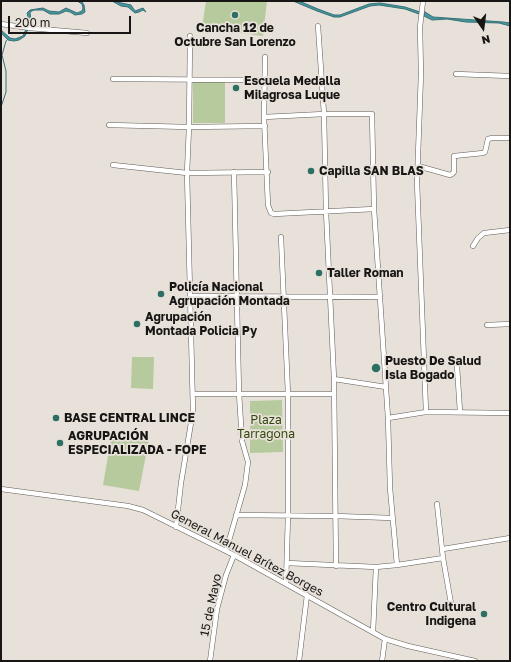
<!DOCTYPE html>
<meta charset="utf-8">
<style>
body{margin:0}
#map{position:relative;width:511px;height:662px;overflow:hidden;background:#e7e1da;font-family:"Golos Text",sans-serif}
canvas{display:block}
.frame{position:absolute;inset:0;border:2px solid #181614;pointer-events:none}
.north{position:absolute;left:463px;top:8px;width:40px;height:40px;-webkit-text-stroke:3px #e7e1da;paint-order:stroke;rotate:166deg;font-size:11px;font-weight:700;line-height:16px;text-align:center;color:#181614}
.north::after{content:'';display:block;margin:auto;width:14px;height:18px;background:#181614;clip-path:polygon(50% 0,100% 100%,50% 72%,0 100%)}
.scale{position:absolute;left:8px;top:16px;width:123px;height:18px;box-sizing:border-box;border:2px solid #181614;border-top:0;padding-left:5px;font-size:12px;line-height:14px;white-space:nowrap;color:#181614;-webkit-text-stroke:3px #e7e1da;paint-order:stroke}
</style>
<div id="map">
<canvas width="511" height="662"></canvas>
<div class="frame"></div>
<div class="north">N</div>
<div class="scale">200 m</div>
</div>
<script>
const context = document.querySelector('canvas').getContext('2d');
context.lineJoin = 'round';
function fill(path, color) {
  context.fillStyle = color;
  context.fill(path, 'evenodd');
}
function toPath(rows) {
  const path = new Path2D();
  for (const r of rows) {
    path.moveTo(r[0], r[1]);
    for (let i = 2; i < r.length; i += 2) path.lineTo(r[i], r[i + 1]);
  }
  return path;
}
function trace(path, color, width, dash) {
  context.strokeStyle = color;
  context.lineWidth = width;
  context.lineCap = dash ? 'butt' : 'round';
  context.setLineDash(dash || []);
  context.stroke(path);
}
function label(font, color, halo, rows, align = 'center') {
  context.font = font + ' "Golos Text",sans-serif';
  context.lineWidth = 3.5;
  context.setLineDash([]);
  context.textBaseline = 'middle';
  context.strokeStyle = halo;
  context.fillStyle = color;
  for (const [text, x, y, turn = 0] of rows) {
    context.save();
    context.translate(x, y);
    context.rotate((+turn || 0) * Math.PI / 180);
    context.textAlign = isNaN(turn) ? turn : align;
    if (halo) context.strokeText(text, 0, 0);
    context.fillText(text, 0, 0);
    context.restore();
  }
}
const green = toPath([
 [206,1,267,1,263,36,202,28],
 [193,82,225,82,225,123,193,123],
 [132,357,154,357,153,389,131,388],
 [282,400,283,452,250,453,250,401],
 [112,433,149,439,139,491,103,485]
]);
const water = toPath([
 [77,1,82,2,84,5,85,12,82,14,75,15,70,12,66,11,59,14,50,14,43,10,34,10,30,12,31,21,29,26,27,26,29,21,27,13,30,10,43,8,49,11,59,12,66,8,77,13,82,11,83,8,82,4,77,1],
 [112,1,131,5,135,11,143,8,146,12,143,10,139,12,135,13,128,7,121,6,112,1],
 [293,1,299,1,318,9,334,15,340,15,369,4,380,3,405,7,420,12,419,14,405,9,379,5,370,6,340,17,334,17,317,11,293,1],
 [425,12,433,17,503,22,510,23,510,26,499,23,466,22,447,19,432,20,424,16,425,12],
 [26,29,28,29,25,36,19,40,14,41,8,40,1,33,1,30,10,38,15,39,23,36,26,29]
]);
const stream = toPath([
 [1,107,6,92,6,71,2,55,6,41,8,39]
]);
const minor = toPath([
 [423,1,420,27,421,74,417,182,426,412],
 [1,24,30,28,87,33],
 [318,26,324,114,326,211,334,379,336,566],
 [265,57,264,117,268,205,271,213,274,214,374,209],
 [456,74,510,76],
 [113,79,264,80],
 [264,117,324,114,372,114,374,209,388,418,390,488,397,565],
 [109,125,189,127,265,126],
 [113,165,187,173,268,172],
 [418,166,450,175,452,174,454,172,454,156,483,153,485,152,488,139,492,138,510,138],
 [281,237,288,394,288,515,286,584],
 [473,246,478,238,484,233,510,230],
 [190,296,380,297],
 [487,325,510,324],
 [457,366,460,412],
 [334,379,386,387],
 [193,394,334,394],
 [388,418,426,412,510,413],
 [1,489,128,506,143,510,234,555,385,639,408,646,475,661],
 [437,504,443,558,452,609],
 [236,515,335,516,392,518],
 [176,527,181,483,193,411,187,173,189,127,190,36],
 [443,549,510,538],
 [226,551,245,485,248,462,242,441,239,393,234,172],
 [287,563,376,567,397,565,443,558],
 [373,632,376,567],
 [210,661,217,609,226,575,234,555],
 [299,661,307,595],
 [382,661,385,639]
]);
const markers = [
 [235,15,4,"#2c7063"],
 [236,88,4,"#2c7063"],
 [311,171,4,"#2c7063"],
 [319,273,4,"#2c7063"],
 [161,294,4,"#2c7063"],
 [137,324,4,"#2c7063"],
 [376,368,5,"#2c7063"],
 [56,418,4,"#2c7063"],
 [60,443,4,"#2c7063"],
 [484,614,4,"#2c7063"]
];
const poiNames = [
 ["Cancha 12 de",235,28,"center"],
 ["Octubre San Lorenzo",235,42,"center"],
 ["Escuela Medalla",244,81],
 ["Milagrosa Luque",244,95],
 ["Capilla SAN BLAS",319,171],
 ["Taller Roman",327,273],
 ["Policía Nacional",169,287],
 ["Agrupación Montada",169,301],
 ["Agrupación",145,317],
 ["Montada Policia Py",145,331],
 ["Puesto De Salud",385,361],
 ["Isla Bogado",385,375],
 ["BASE CENTRAL LINCE",64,418],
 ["AGRUPACIÓN",68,436],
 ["ESPECIALIZADA - FOPE",68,450],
 ["Centro Cultural",476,607,"right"],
 ["Indigena",476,621,"right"]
];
const parkNames = [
 ["Plaza",266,420],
 ["Tarragona",266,434]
];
const streetNames = [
 ["General Manuel Brítez Borges",247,553,28],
 ["15 de Mayo",211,605,-78]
];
fill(green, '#b6ca9e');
fill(water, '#44969f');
trace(water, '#377075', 1);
trace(stream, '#377075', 1);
trace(minor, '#605b56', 5.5);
trace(minor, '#fff', 4.5);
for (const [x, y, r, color] of markers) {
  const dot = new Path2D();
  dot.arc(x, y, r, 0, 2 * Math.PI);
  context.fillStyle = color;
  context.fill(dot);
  trace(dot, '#e7e1da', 1.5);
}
label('bold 12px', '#181614', '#e7e1da', poiNames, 'left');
label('12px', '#33490d', '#e7e1da', parkNames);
label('12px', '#181614', '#e7e1da', streetNames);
</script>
